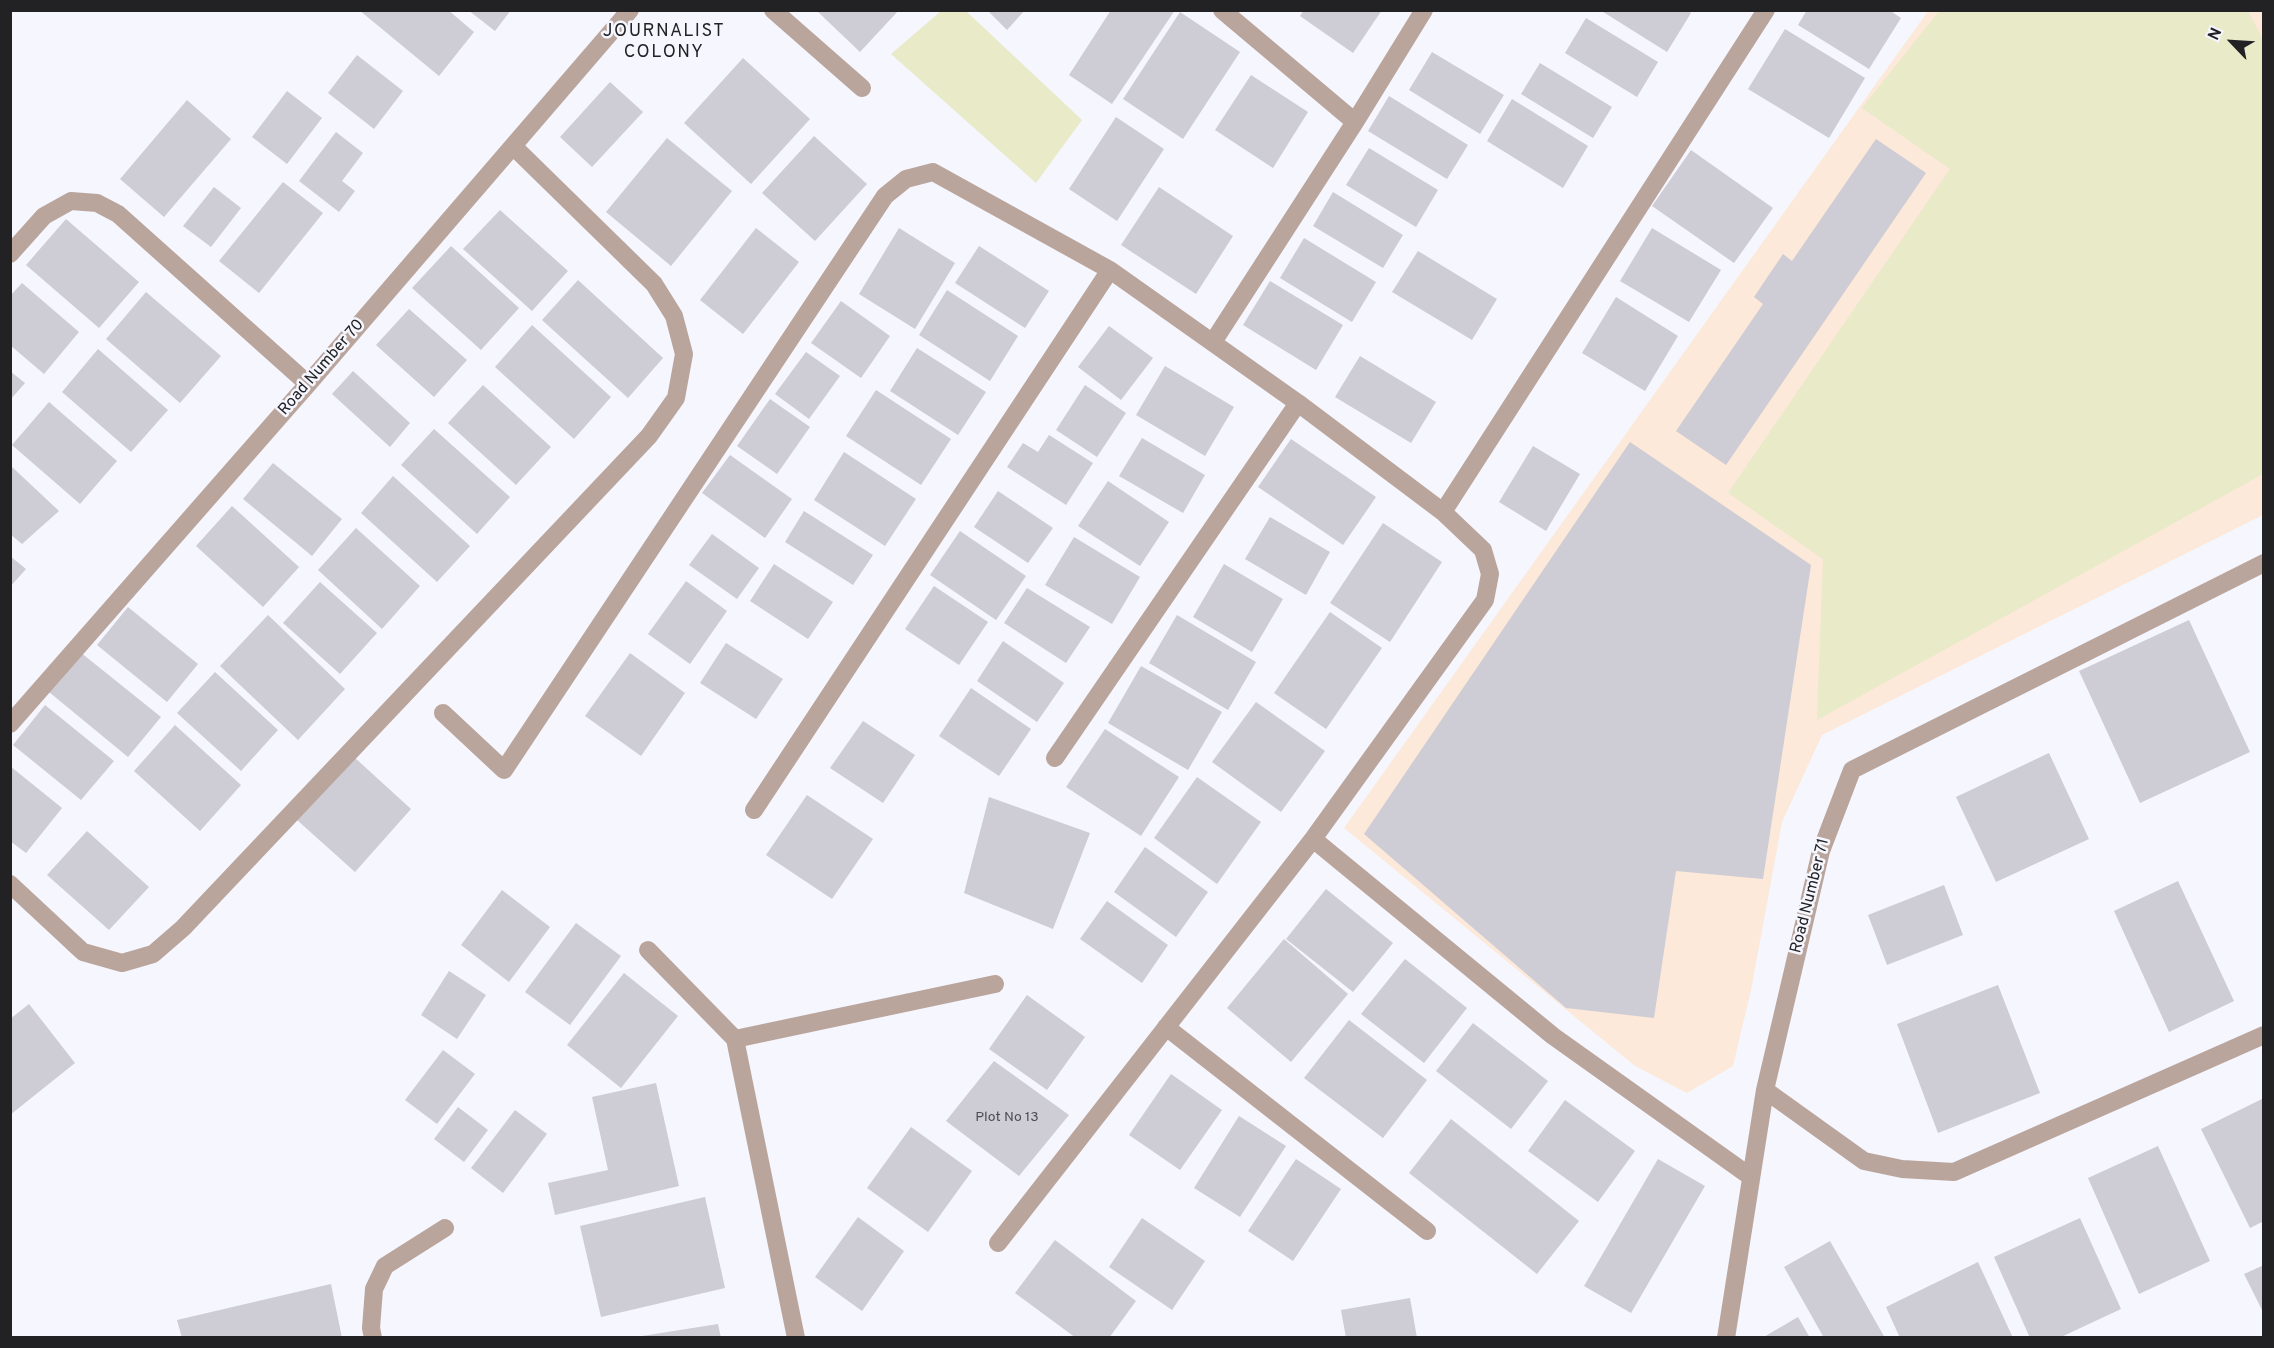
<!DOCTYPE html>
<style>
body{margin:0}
#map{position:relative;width:2274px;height:1348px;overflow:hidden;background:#f5f6fe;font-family:Overpass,sans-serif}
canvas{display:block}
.frame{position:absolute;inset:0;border:12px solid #222225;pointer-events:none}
.north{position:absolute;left:2202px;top:12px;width:60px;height:60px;-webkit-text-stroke:4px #f5f6fe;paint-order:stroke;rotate:295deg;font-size:16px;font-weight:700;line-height:24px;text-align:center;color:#222225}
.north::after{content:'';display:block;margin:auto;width:21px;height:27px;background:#222225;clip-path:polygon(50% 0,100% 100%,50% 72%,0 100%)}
</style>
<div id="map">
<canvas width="2274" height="1348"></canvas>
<div class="frame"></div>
<div class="north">N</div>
</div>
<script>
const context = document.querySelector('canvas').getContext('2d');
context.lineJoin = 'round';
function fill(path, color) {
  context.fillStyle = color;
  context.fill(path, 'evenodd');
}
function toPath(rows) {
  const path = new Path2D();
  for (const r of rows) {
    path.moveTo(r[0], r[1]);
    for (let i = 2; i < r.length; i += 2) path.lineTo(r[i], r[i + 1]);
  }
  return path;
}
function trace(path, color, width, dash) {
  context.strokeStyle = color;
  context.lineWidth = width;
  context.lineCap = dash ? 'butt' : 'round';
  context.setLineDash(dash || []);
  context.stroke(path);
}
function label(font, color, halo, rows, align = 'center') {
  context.font = font + ' Overpass,sans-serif';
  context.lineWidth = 5;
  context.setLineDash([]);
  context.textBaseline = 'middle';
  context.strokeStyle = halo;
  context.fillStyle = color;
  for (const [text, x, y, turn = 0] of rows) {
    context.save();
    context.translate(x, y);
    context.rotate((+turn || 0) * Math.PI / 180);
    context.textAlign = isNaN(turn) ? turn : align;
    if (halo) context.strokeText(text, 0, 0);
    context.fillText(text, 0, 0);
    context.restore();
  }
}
const education = toPath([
 [1928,11,2263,11,2263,515,1822,735,1782,822,1751,990,1733,1066,1687,1093,1635,1066,1344,828]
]);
const green = toPath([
 [1940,10,2248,11,2264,42,2263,474,1817,720,1823,559,1728,493,1950,169,1862,108],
 [941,11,966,11,1082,120,1036,183,891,54]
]);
const building = toPath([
 [359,10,448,10,474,32,439,76],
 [468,10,511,10,495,31],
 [816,10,899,10,860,52],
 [987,10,1025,10,1007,30],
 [1111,10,1175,10,1112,104,1069,75],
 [1304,10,1382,10,1353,53,1300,16],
 [1600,10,1687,10,1691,13,1667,52],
 [1807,10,1889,10,1901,18,1869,69,1798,25],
 [1180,12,1240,52,1183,139,1123,99],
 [1586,18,1658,62,1637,97,1565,53],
 [1785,29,1865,78,1829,138,1748,89],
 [1432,52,1504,95,1480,134,1409,90],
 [357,55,403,91,374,129,328,93],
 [743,58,810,119,751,184,684,123],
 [1540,63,1612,107,1593,138,1521,94],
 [1251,75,1308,112,1273,168,1215,130],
 [610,82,643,112,592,167,560,137],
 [287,91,322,118,287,164,252,137],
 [1389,96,1468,145,1447,179,1368,131],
 [1512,99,1588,146,1563,188,1487,141],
 [187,100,231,139,164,217,120,179],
 [1116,117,1164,149,1117,221,1069,189],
 [336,132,363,153,342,181,355,191,339,212,299,181],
 [814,136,867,184,815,241,762,193],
 [667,138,732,191,671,266,606,212],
 [1876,139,1926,173,1726,465,1676,431,1763,304,1754,297,1783,254,1792,261],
 [1369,148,1438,190,1416,227,1346,185],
 [1691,150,1773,208,1734,263,1652,206],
 [283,182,323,213,259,293,219,261],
 [214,187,241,208,211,247,183,226],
 [1159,187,1233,236,1196,294,1121,245],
 [1333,192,1403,235,1383,268,1313,226],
 [500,210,568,271,532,311,463,249],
 [66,219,139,282,99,328,26,265],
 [756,228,799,262,743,334,700,300],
 [899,228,955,263,915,329,859,294],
 [1652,228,1721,270,1689,322,1620,281],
 [1304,238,1376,282,1352,322,1280,278],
 [451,246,519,308,481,350,412,288],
 [979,246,1049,291,1025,328,955,283],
 [1418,251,1497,299,1472,340,1392,292],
 [578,280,663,358,628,398,542,320],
 [1270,281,1343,325,1316,370,1243,325],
 [22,283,79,332,44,374,10,345,10,296],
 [947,290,1018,336,990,381,919,335],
 [146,292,221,356,180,403,106,339],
 [1616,297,1678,336,1645,391,1582,353],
 [841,301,890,336,861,378,811,343],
 [409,309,467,360,434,397,376,345],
 [532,325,611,397,574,439,495,367],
 [1109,326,1153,358,1121,400,1078,367],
 [917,348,986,392,958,435,890,391],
 [98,349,168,410,131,452,62,392],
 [806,352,840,376,809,419,775,394],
 [1360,356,1436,402,1411,443,1335,397],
 [1165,366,1234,407,1205,456,1136,415],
 [10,371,25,383,10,400],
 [353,371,410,423,390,447,332,394],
 [483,385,551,447,516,485,448,423],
 [1085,385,1126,413,1097,457,1056,430],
 [876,390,951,439,921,485,846,436],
 [770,399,810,427,777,474,737,446],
 [49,402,117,461,80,504,12,445],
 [434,429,510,497,477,534,401,465],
 [1049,435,1093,463,1066,505,1007,467,1023,443,1038,452],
 [1142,438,1205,475,1183,513,1119,476],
 [1291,439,1376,497,1343,545,1258,487],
 [1630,442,1811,565,1763,879,1676,871,1654,1018,1566,1008,1364,834],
 [1533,446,1580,474,1546,531,1499,502],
 [844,452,916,499,885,546,814,500],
 [730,455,792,499,765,538,702,493],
 [273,463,342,519,312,556,243,499],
 [10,465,59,511,22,544,10,534],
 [393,476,470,546,437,582,361,513],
 [1108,481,1169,522,1140,566,1078,526],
 [998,491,1053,528,1028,563,974,527],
 [232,506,299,567,263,607,196,546],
 [804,511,873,555,853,585,785,542],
 [1270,517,1330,552,1306,595,1245,559],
 [1383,523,1442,562,1390,642,1330,603],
 [356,528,420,586,382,629,318,570],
 [960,531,1026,576,996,620,930,575],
 [712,534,759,568,737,599,689,565],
 [1074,537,1140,577,1112,624,1045,585],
 [10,556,26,569,10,587],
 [774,564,833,602,808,639,750,601],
 [1224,564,1283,599,1252,652,1193,617],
 [686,581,727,611,690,664,648,634],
 [320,582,377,633,340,674,283,623],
 [934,586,988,622,959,665,905,629],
 [1027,588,1090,627,1066,663,1004,623],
 [128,607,198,664,167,702,97,645],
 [1330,612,1382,648,1326,729,1274,693],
 [268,615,345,689,298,740,220,666],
 [1177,615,1256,662,1228,710,1149,663],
 [2189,620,2250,752,2140,803,2079,671],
 [1003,641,1064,683,1037,722,977,681],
 [726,643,783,679,756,719,700,683],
 [80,652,161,717,128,757,49,692],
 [630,653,685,693,641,756,585,716],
 [1141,666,1222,712,1188,770,1108,723],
 [215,672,278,730,241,771,177,713],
 [971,688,1031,729,999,776,939,736],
 [1256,702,1325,751,1281,812,1212,762],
 [45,705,114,761,81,800,13,745],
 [863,721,915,755,883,803,830,768],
 [175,725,241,785,200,831,134,771],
 [1105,729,1179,777,1141,836,1066,787],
 [2049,753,2089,839,1996,882,1956,797],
 [354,757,411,809,355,872,297,820],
 [10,766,62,808,26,853,10,841],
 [1197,777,1261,822,1217,884,1154,838],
 [807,795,873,839,832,899,766,855],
 [989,797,1090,833,1053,929,964,893],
 [87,831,149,887,109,930,47,875],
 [1145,847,1208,892,1176,937,1114,892],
 [2178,881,2234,1001,2169,1032,2114,911],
 [1944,885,1963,935,1887,965,1868,915],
 [1326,889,1393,943,1353,992,1286,939],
 [502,890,550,927,509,982,461,945],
 [1107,901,1168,945,1142,983,1080,939],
 [576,923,621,956,570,1025,525,992],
 [1284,939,1348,994,1291,1062,1227,1008],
 [1405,959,1467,1008,1424,1063,1361,1014],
 [449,971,486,995,457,1039,421,1015],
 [624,973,678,1016,621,1088,567,1045],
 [1998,985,2040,1093,1938,1133,1897,1024],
 [1027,995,1085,1037,1047,1090,989,1049],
 [29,1004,75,1063,10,1115,10,1019],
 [1349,1020,1427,1080,1383,1138,1304,1078],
 [1473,1023,1548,1081,1511,1129,1436,1071],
 [443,1050,475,1074,437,1124,405,1100],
 [994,1061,1069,1115,1019,1176,946,1121],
 [1171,1074,1222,1110,1180,1170,1129,1135],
 [656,1083,679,1186,555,1215,548,1183,608,1170,592,1097],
 [2264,1098,2264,1221,2250,1228,2201,1129],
 [1565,1100,1635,1151,1598,1202,1528,1151],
 [458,1107,488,1130,464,1162,434,1139],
 [515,1110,547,1134,503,1193,471,1168],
 [1239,1116,1286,1146,1240,1217,1194,1188],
 [1451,1119,1579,1221,1537,1274,1409,1173],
 [911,1127,972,1171,928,1232,867,1188],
 [2158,1146,2210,1261,2139,1294,2088,1178],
 [1296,1159,1341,1189,1293,1261,1248,1231],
 [1658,1159,1705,1186,1631,1313,1584,1286],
 [705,1197,725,1288,601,1317,580,1226],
 [858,1217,904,1251,862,1311,815,1277],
 [1142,1218,1205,1261,1172,1310,1109,1267],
 [2080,1218,2121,1309,2059,1338,2030,1338,1994,1257],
 [1055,1240,1136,1301,1109,1338,1076,1338,1015,1293],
 [1830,1241,1885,1338,1824,1338,1784,1267],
 [1978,1262,2013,1338,1900,1338,1886,1307],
 [2264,1265,2264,1314,2244,1274],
 [331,1284,342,1338,182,1338,177,1320],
 [1410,1298,1417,1338,1346,1338,1341,1310],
 [1798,1317,1810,1338,1762,1338],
 [718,1324,721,1338,642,1338,642,1336]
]);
const street = toPath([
 [773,10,862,88],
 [1222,10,1355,122],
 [10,254,44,216,71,201,97,203,118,214,308,384],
 [1213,342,1355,122,1424,10],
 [443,713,504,770,885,196,906,179,933,172,1110,270,1298,403,1443,512],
 [10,724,308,384,630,10],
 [1055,758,1298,403],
 [754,810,1110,270],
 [1313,839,1553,1036,1751,1177],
 [10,884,83,952,122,963,153,954,183,928,649,436,676,398,684,354,674,316,654,284,514,147],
 [648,950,735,1039],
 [1166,1027,1427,1231],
 [1765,1090,1864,1161,1902,1169,1954,1172,2264,1035],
 [998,1243,1313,839,1485,600,1490,574,1483,550,1443,512,1766,10],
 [373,1338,371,1328,374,1289,385,1266,445,1228],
 [796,1338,735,1039,995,984],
 [1726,1338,1765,1090,1821,851,1852,770,2264,563]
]);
const numberNames = [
 ["Plot No 13",1007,1118]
];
const streetNames = [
 ["Road Number 70",322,368,-49],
 ["Road Number 71",1811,896,-76]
];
const neighbourhoodNames = [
 ["JOURNALIST",664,32],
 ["COLONY",664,53]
];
fill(education, '#fce9d9');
fill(green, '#e8eac8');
fill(building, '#ceccd4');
trace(street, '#baa59d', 18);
label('14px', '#4d4c51', null, numberNames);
label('16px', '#222225', '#f5f6fe', streetNames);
context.letterSpacing = '1.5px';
label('18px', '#222225', '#f5f6fe', neighbourhoodNames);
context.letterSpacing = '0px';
</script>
